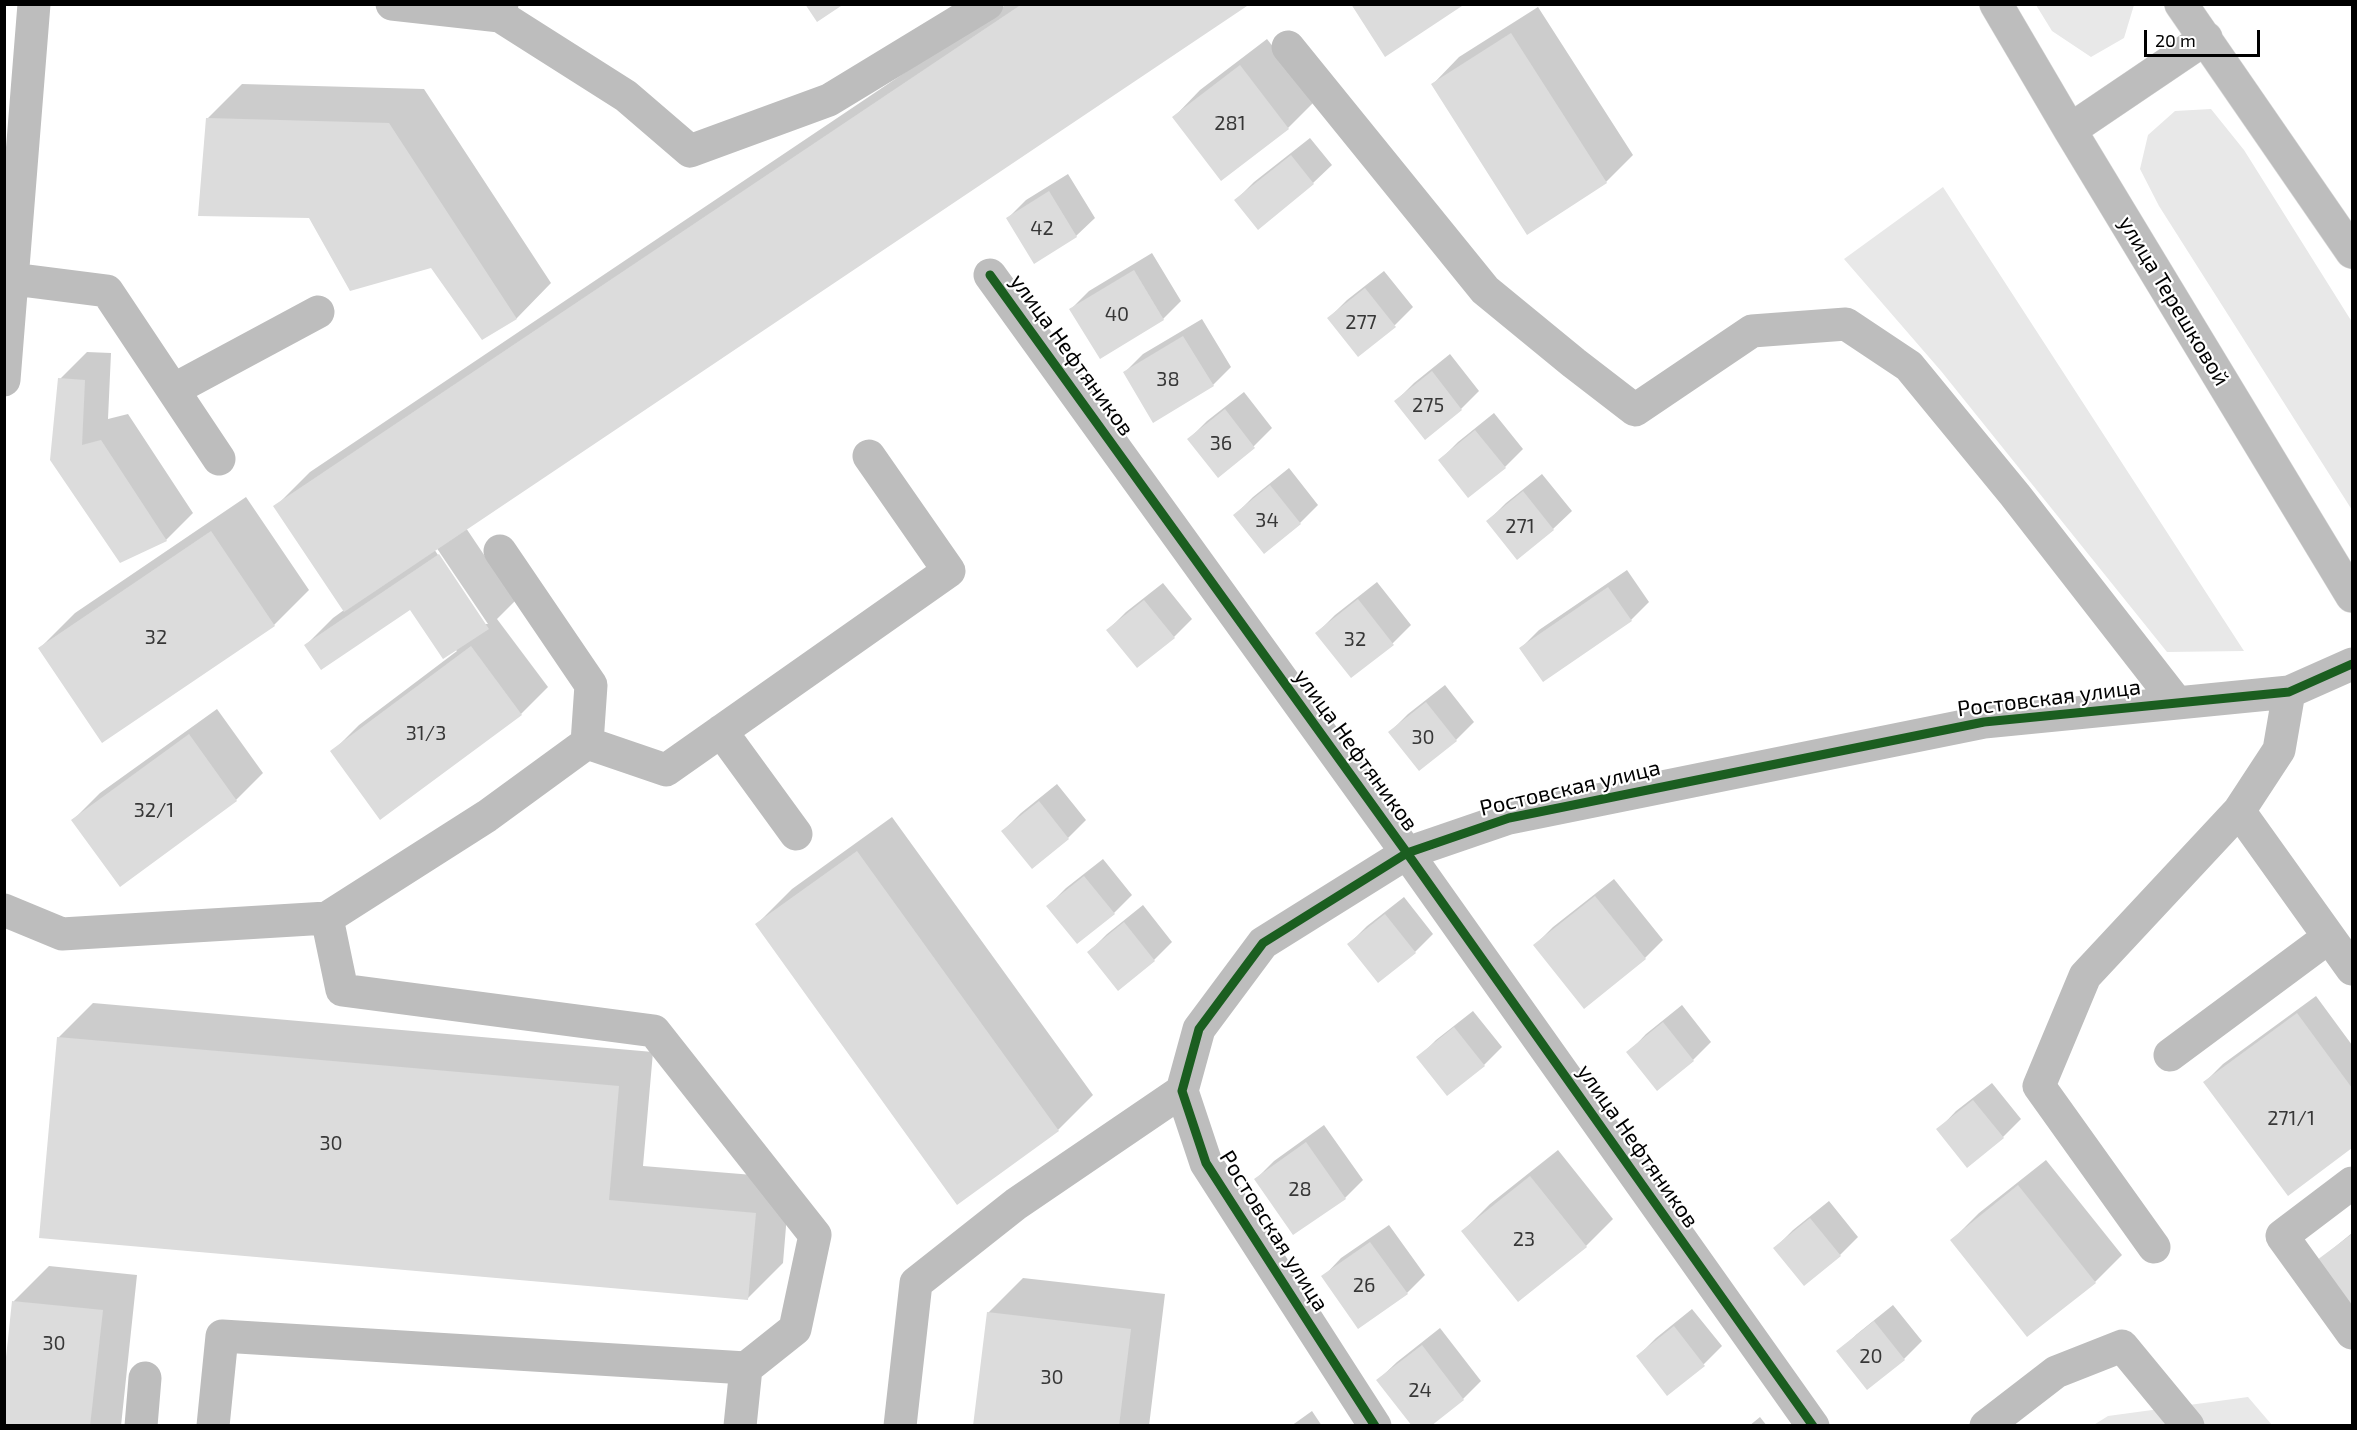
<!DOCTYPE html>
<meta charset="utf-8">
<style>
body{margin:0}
#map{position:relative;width:2357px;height:1430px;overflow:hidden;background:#fff;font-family:"Exo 2",sans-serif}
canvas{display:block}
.frame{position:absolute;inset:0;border:6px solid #000;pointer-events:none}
.scale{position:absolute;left:2144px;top:30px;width:116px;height:27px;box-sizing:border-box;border:3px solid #000;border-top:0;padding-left:8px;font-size:18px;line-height:21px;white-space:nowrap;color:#000;-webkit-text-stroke:4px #fff;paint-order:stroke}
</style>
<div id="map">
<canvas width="2357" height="1430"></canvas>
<div class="frame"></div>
<div class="scale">20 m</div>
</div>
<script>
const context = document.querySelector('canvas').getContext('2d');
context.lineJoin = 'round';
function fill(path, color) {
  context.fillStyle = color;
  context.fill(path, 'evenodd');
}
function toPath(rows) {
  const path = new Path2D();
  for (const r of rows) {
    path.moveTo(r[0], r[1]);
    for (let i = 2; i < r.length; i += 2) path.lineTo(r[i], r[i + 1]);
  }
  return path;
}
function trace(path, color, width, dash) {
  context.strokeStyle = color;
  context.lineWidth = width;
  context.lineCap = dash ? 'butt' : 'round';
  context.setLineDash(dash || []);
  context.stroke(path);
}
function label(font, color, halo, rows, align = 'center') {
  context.font = font + ' "Exo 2",sans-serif';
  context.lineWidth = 4.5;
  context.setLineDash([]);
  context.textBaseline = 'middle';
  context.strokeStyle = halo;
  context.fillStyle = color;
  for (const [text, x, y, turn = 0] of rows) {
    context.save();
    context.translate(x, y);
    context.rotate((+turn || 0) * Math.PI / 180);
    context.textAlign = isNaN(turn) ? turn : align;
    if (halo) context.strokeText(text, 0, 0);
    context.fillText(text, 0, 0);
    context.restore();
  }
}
const green = toPath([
 [2036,5,2134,5,2124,38,2091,57,2052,31],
 [2211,109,2244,150,2352,322,2352,510,2159,206,2140,169,2148,135,2175,111],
 [1943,187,2244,651,2167,652,1941,371,1844,259],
 [2248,1397,2272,1425,2092,1426,2108,1416]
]);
const shadow = toPath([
 [1007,4,1248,4,466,528,515,601,497,619,548,687,521,714,332,752,359,725,457,651,411,608,306,645,333,618,344,610,275,507,310,472],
 [436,547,488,624,484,624,434,549],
 [1538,7,1633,155,1606,182,1433,84,1459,57],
 [1267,39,1315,101,1288,128,1174,117,1200,90],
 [242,84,424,89,551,283,517,318,482,338,432,267,310,216,207,119],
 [1310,138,1332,165,1313,183,1258,228,1236,200,1254,182],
 [1068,174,1095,218,1076,236,1034,262,1008,218,1026,200],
 [1152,253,1181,301,1163,319,1071,309,1089,291],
 [1384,271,1413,307,1395,325,1329,318,1347,300],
 [1202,319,1231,367,1213,385,1125,372,1143,354],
 [87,352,111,353,108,419,128,414,193,513,166,540,52,459,60,379],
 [1450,354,1479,391,1461,409,1425,438,1396,401,1414,383],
 [1244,392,1272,428,1254,446,1218,475,1189,439,1207,421],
 [1494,413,1523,449,1505,467,1440,460,1458,442],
 [1289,468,1318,505,1300,523,1235,515,1253,497],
 [1542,474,1572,511,1553,529,1517,558,1488,521,1506,503],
 [246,497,309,590,274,625,40,648,75,613],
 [1627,570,1649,602,1631,620,1521,648,1539,630],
 [1377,582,1411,625,1393,643,1352,676,1317,633,1335,615],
 [1163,583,1192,619,1174,637,1108,630,1126,612],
 [1445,685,1474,722,1456,740,1390,732,1408,714],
 [217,709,263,773,236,800,120,884,73,820,100,793],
 [1057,784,1086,820,1068,838,1003,831,1021,813],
 [892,817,1093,1095,1058,1130,757,924,792,889],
 [1103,859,1132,895,1114,913,1048,906,1066,888],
 [1614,879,1663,940,1645,958,1535,945,1553,927],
 [1404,897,1433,934,1415,952,1349,944,1367,926],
 [1143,905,1172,942,1154,960,1118,989,1089,952,1107,934],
 [2316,996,2352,1045,2352,1146,2288,1194,2205,1082,2223,1064],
 [93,1003,653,1052,643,1166,790,1178,783,1263,748,1298,58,1038],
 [1682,1005,1711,1042,1693,1060,1628,1053,1646,1034],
 [1473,1011,1502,1047,1484,1065,1418,1058,1436,1040],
 [1992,1083,2021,1119,2003,1137,1967,1166,1938,1130,1956,1111],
 [1324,1125,1363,1180,1345,1198,1256,1179,1274,1161],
 [1558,1150,1613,1219,1586,1246,1463,1231,1490,1204],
 [2046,1160,2122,1255,2095,1282,1952,1240,1979,1213],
 [1829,1201,1858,1237,1840,1255,1775,1248,1793,1230],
 [1389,1225,1425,1275,1407,1293,1323,1277,1341,1258],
 [2352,1233,2352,1306,2319,1260],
 [49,1266,137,1275,121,1426,4,1426,14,1301],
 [1023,1278,1165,1294,1149,1426,975,1426,988,1313],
 [1893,1305,1922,1341,1904,1359,1838,1352,1857,1334],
 [1692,1309,1722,1346,1704,1364,1638,1356,1656,1338],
 [1440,1328,1481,1381,1463,1399,1428,1426,1378,1380,1397,1362],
 [1312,1411,1322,1426,1291,1426],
 [1760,1417,1767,1426,1749,1426]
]);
const building = toPath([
 [805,4,844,4,817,22],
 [1022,4,1250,4,344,612,273,506],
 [1351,4,1465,4,1385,57],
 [1511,33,1607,183,1527,235,1431,84],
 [1240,65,1289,129,1221,181,1172,117],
 [206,118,389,123,517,319,482,340,431,268,350,291,309,218,198,216],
 [1291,155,1314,184,1258,230,1234,200],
 [1049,191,1077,237,1034,264,1006,218],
 [1134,270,1164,320,1100,359,1069,309],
 [1365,288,1396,327,1358,357,1327,318],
 [1183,336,1214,386,1153,423,1123,372],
 [1432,371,1462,410,1425,440,1394,401],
 [58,378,85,380,82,445,101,440,167,541,120,563,50,460],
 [1225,409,1255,448,1218,478,1187,439],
 [1475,430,1506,468,1468,498,1438,460],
 [1270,485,1301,524,1264,554,1233,515],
 [1523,491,1554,530,1517,560,1486,521],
 [211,531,275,626,102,743,38,648],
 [439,554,489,629,443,659,410,610,321,670,304,645],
 [1608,587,1632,621,1543,682,1519,648],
 [1358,599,1394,645,1351,678,1315,633],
 [1144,600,1175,638,1137,668,1106,630],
 [471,646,522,715,380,820,330,751],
 [1426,702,1457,741,1419,771,1388,732],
 [189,734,237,801,120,887,71,820],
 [1039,801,1069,839,1032,869,1001,831],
 [857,851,1059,1131,957,1205,755,924],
 [1084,876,1115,914,1077,944,1046,906],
 [1595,896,1646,959,1584,1009,1533,945],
 [1385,914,1416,953,1378,983,1347,944],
 [1124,922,1155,961,1118,991,1087,952],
 [2297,1013,2352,1088,2352,1148,2288,1196,2203,1082],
 [1663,1022,1694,1061,1657,1091,1626,1052],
 [1454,1027,1485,1066,1447,1096,1416,1057],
 [57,1037,619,1086,609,1200,756,1213,748,1300,39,1238],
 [1973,1100,2004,1138,1967,1168,1936,1129],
 [1306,1142,1346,1199,1293,1235,1254,1179],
 [1530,1176,1587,1247,1518,1302,1461,1231],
 [2018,1185,2096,1283,2027,1337,1950,1240],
 [1810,1218,1841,1256,1804,1286,1773,1248],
 [2352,1234,2352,1308,2317,1260],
 [1370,1242,1408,1294,1358,1329,1321,1276],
 [12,1301,103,1310,90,1426,4,1426,4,1376],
 [987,1312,1131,1329,1119,1426,973,1426],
 [1874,1321,1905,1360,1867,1390,1836,1351],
 [1674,1326,1705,1366,1667,1396,1636,1356],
 [1422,1345,1464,1400,1431,1426,1412,1426,1376,1380]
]);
const minor = toPath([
 [392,4,500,16,502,4],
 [500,16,626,96,690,151,829,100,987,4],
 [1288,47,1485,290,1574,363,1635,410,1752,331,1846,324,1909,366,2015,495,2177,703],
 [990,275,1407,853,1813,1426],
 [13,279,107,291,219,459],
 [4,380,34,4],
 [173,390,318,312],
 [721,731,796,834],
 [587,743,666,770,949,571,869,456],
 [2239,811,2352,969],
 [4,910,62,934,327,918,487,816,587,743,591,685,500,551],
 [2170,1055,2329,937],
 [2352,1183,2282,1236,2352,1333],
 [2154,1247,2039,1086,2085,976,2239,811,2279,750,2289,692],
 [141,1426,145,1378],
 [213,1426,222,1336,746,1368,795,1329,815,1235,654,1031,342,990,327,918],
 [740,1426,746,1368],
 [900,1426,916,1283,1016,1204,1182,1091],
 [1375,1426,1206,1163,1182,1091,1199,1029,1263,943,1407,853,1509,818,1984,722,2289,692,2352,664],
 [1986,1426,2056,1372,2122,1346,2188,1426]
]);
const major = toPath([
 [1996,4,2070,130,2352,596],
 [2181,4,2352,252],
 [2070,130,2206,38]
]);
const cycleway = toPath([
 [990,275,1407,853,1813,1426],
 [1375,1426,1206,1163,1182,1091,1199,1029,1263,943,1407,853,1509,818,1984,722,2289,692,2352,664]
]);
const numberNames = [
 ["281",1230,123],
 ["42",1042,228],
 ["40",1117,314],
 ["277",1361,322],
 ["38",1168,379],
 ["275",1428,405],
 ["36",1221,443],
 ["34",1267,520],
 ["271",1520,526],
 ["32",156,637],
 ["32",1355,639],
 ["31/3",426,733],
 ["30",1423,737],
 ["32/1",154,810],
 ["271/1",2291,1118],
 ["30",331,1143],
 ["28",1300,1189],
 ["23",1524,1239],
 ["26",1364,1285],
 ["30",54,1343],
 ["20",1871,1356],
 ["30",1052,1377],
 ["24",1420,1390]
];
const streetNames = [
 ["улица Терешковой",2174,301,59],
 ["улица Нефтяников",1072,355,54],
 ["Ростовская улица",2049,698,-7],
 ["улица Нефтяников",1356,750,54],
 ["Ростовская улица",1570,788,-13],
 ["улица Нефтяников",1638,1146,55],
 ["Ростовская улица",1274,1231,58]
];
fill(green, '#e8e8e8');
fill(shadow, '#0003');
fill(building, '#dcdcdc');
trace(major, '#dbdbdb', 34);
trace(minor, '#bdbdbd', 33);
trace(major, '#bdbdbd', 33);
trace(cycleway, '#1b5e20', 9);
label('20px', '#373737', null, numberNames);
label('22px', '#000', '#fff', streetNames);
</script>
